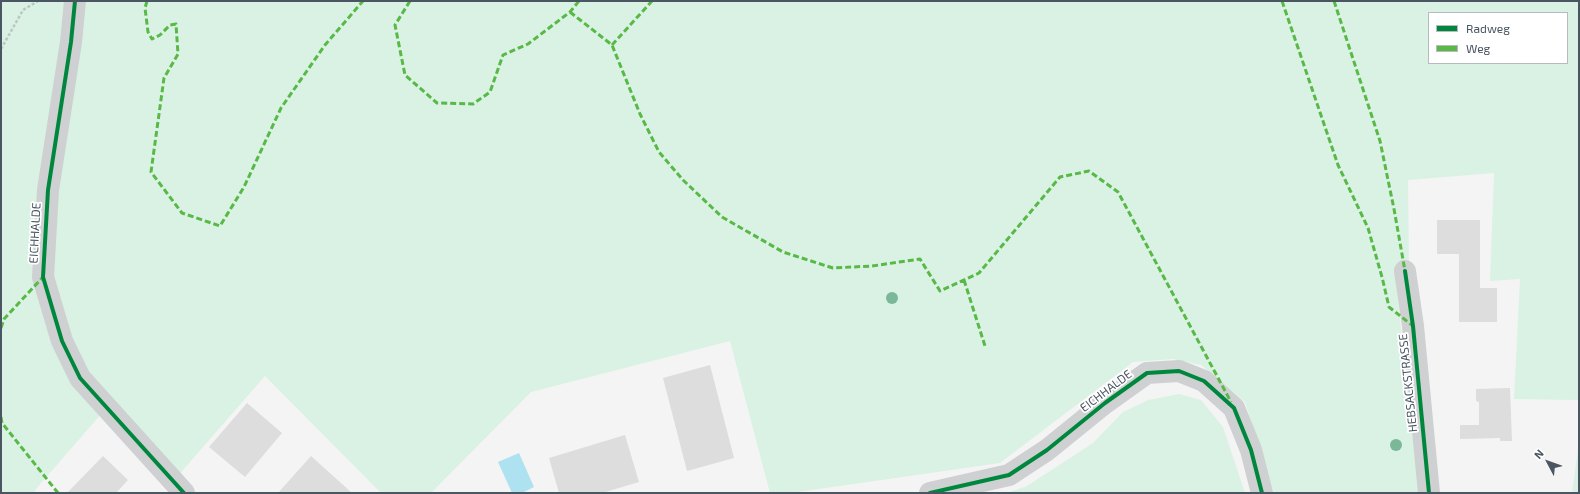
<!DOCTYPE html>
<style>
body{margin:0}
#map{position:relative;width:1580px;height:494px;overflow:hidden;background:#f4f4f4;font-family:"Exo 2",sans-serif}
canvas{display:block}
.frame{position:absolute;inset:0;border:2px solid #4a5661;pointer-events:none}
.legend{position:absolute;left:1428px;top:12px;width:140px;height:52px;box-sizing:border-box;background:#fff;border:1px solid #b7bbc0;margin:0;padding:5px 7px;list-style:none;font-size:12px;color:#4a5661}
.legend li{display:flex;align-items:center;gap:8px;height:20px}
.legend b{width:20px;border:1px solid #b7bbc0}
.north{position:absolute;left:1528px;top:442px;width:40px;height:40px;-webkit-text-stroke:3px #fff;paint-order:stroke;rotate:311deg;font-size:11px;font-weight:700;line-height:16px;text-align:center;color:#4a5661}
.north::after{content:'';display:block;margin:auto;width:14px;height:18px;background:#4a5661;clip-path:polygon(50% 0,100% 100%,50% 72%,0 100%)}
</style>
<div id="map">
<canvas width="1580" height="494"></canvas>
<div class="frame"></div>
<ul class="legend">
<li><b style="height:5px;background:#00873e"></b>Radweg</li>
<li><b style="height:5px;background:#58b947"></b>Weg</li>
</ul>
<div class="north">N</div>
</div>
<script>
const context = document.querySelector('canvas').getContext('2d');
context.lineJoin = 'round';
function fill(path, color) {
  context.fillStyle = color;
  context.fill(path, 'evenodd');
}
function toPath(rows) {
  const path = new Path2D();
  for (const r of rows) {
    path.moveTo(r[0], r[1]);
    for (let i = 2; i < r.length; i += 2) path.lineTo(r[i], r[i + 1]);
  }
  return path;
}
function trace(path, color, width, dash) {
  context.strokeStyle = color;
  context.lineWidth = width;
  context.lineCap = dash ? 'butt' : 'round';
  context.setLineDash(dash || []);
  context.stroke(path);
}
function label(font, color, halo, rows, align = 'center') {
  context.font = font + ' "Exo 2",sans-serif';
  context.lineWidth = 3.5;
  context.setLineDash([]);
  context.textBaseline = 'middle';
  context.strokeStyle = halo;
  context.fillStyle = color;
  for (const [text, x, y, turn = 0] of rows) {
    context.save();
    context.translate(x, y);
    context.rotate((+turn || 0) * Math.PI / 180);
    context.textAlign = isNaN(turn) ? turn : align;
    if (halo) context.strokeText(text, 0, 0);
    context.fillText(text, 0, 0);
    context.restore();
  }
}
const green = toPath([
 [1,1,1579,1,1579,400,1514,399,1520,279,1490,281,1494,173,1408,180,1409,270,1395,273,1419,493,1274,493,1245,402,1201,365,1173,359,1133,362,1000,463,791,493,770,493,730,341,531,392,431,493,381,493,265,376,176,478,109,405,35,490,36,493,1,493],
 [1429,13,1567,13,1567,63,1429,63],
 [1179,394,1201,400,1223,427,1245,493,1007,493,1027,486,1093,443,1123,412,1148,400],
 [1579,443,1579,493,1572,493]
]);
const water = toPath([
 [519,453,534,487,522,493,512,493,498,462]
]);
const building = toPath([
 [1437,220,1480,220,1480,288,1497,288,1497,322,1459,322,1459,254,1437,254],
 [710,365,734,458,687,471,663,378],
 [1510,388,1512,441,1500,441,1500,438,1460,439,1460,425,1479,425,1479,402,1476,401,1476,389],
 [247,403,282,433,245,477,209,447],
 [625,435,639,482,602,493,559,493,549,458],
 [103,456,128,480,116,493,67,493],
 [311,456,352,493,278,493]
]);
const path = toPath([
 [1,49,23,10,38,1]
]);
const minor = toPath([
 [75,1,71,42,48,190,43,277,62,341,80,378,184,493],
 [1405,271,1413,326,1429,493],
 [930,493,1009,475,1047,450,1105,403,1147,373,1179,371,1204,381,1234,408,1251,450,1262,493]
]);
const quiet = toPath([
 [147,1,145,8,148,32,152,39,160,35,170,25,176,24,178,54,164,78,151,172,182,213,220,226,244,187,281,108,325,45,363,1],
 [410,1,395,25,405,75,437,103,473,104,490,92,503,55,528,44,570,12,579,1],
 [1282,1,1338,165,1368,228,1382,277,1389,307,1413,326],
 [1334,1,1380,141,1394,209,1405,271],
 [570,12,612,45,640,114,659,152,683,180,722,217,783,252,833,268,872,266,920,259,940,291,979,273,1060,177,1089,171,1118,192,1231,402],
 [612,45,652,1],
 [964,280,985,346],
 [1,328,4,319,43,277],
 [1,417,2,423,58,493]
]);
const cycleway = toPath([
 [75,1,71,42,48,190,43,277,62,341,80,378,184,493],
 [1405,271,1413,326,1429,493],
 [930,493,1009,475,1047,450,1105,403,1147,373,1179,371,1204,381,1234,408,1251,450,1262,493]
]);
const trees = [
 [892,298],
 [1396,445]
];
const streetNames = [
 ["EICHHALDE",35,233,-87],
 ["HEBSACKSTRASSE",1408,383,-96],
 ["EICHHALDE",1106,391,-37]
];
fill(green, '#d9f2e3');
fill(water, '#aee2f0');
fill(building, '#ddddde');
trace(path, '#bcc7c4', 2.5, [3, 2]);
trace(minor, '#ced0d2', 22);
trace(quiet, '#58b947', 3, [6, 3]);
trace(cycleway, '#00873e', 4);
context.fillStyle = '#7ab899';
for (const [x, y] of trees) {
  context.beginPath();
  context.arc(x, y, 6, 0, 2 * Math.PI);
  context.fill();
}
label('12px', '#4a5661', '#fff', streetNames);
</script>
